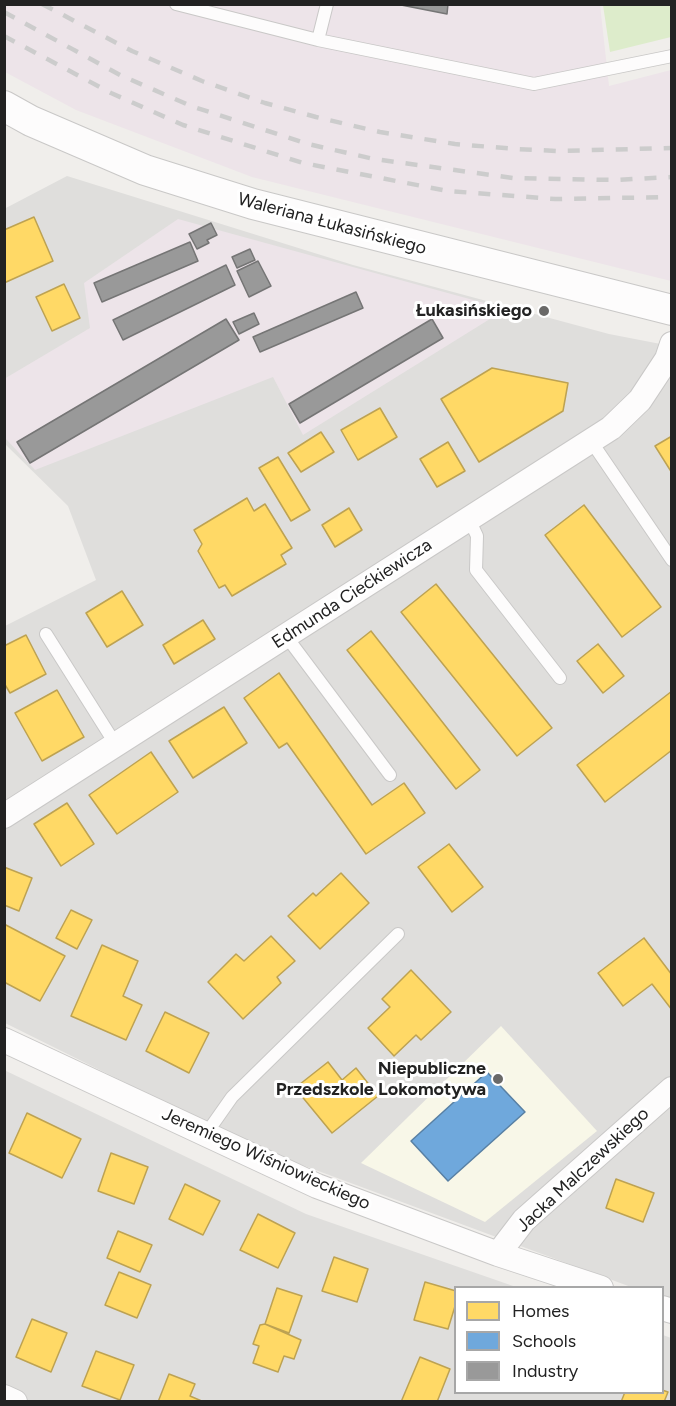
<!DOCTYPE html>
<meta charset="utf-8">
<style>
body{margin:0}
#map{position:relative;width:676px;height:1406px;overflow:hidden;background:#f0eeeb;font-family:Figtree,sans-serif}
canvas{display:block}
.frame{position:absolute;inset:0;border:6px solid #222;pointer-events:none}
.legend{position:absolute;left:454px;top:1286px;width:210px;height:108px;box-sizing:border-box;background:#fff;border:2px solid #a7a7a7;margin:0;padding:8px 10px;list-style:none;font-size:18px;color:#222}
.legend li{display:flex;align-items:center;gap:12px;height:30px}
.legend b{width:30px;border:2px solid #a7a7a7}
</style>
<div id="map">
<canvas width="676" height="1406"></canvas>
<div class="frame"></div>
<ul class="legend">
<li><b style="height:16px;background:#ffd966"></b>Homes</li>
<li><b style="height:16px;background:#6fa8dc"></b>Schools</li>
<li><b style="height:16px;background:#999"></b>Industry</li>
</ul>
</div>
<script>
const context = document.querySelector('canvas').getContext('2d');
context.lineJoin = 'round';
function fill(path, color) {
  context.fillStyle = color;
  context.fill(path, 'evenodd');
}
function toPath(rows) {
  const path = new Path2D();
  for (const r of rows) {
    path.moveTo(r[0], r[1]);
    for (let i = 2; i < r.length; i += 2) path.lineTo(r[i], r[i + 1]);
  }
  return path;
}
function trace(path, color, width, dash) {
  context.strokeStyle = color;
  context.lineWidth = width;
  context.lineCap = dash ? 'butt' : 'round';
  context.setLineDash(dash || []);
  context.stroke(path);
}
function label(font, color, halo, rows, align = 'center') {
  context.font = font + ' Figtree,sans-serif';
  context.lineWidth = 6;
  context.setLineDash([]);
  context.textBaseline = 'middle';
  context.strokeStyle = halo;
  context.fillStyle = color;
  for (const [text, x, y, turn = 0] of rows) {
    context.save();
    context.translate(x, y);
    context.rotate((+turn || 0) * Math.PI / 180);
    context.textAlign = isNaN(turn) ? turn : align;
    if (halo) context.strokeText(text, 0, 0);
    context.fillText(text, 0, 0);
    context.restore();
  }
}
const residential = toPath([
 [67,176,353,265,609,334,671,346,671,1302,663,1299,662,1288,631,1287,259,1149,5,1023,5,626,96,580,68,506,5,444,4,209],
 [4,1070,306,1214,516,1287,456,1288,456,1392,662,1392,663,1335,671,1338,671,1401,5,1401]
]);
const industrial = toPath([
 [4,5,600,5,609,86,671,70,671,281,252,177,76,110,5,72],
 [178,219,506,309,303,435,273,377,35,470,5,438,4,379,90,328,84,283]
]);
const education = toPath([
 [501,1026,597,1131,485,1222,361,1163]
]);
const grass = toPath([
 [603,5,671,5,671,37,610,52]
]);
const homes = toPath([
 [34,217,53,261,4,283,4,230,34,217],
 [64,284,80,318,52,331,36,297,64,284],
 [492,368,568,383,563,411,479,462,441,399,492,368],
 [380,408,397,437,358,460,341,430,380,408],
 [321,432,334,452,301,472,288,453,321,432],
 [672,436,672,473,655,446,672,436],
 [448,442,465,471,437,487,420,459,448,442],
 [278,457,310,510,291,521,259,468,278,457],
 [247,498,254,511,265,504,292,548,281,555,286,564,232,596,225,585,219,588,198,551,202,544,194,530,247,498],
 [584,505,661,607,622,637,545,535,584,505],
 [349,508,362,530,335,547,322,525,349,508],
 [436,584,552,728,517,756,401,612,436,584],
 [122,591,143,625,107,647,86,613,122,591],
 [203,620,215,639,174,664,163,645,203,620],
 [371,631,480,770,456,789,347,650,371,631],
 [26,635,46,674,10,693,4,683,4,646,26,635],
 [598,644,624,676,603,693,577,661,598,644],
 [279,673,372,805,404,783,425,813,366,854,287,743,279,748,244,698,279,673],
 [57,690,84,737,42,761,15,713,57,690],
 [672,691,672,750,605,802,577,765,672,691],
 [224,707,247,743,193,778,169,741,224,707],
 [151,752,178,792,117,834,89,795,151,752],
 [67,803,94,844,61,866,34,824,67,803],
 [449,844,483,887,452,912,418,867,449,844],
 [4,867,32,878,19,911,4,905,4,867],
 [341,873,369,903,320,949,288,916,313,893,316,896,341,873],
 [71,910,92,920,77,949,56,938,71,910],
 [4,924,65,956,40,1001,4,982,4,924],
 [271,936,295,961,277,977,281,983,243,1019,208,982,236,954,244,961,271,936],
 [644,938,672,975,672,1010,652,984,623,1006,598,973,644,938],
 [102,945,138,961,123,996,142,1005,126,1040,71,1016,102,945],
 [411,970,451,1012,421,1040,416,1035,394,1056,368,1028,390,1007,382,999,411,970],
 [165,1012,209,1033,189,1073,146,1051,165,1012],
 [328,1062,342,1080,356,1068,378,1096,332,1133,295,1088,328,1062],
 [27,1113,81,1139,62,1178,9,1153,27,1113],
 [111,1153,148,1167,134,1204,98,1191,111,1153],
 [616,1179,654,1193,643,1222,606,1208,616,1179],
 [185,1184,220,1201,203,1235,169,1219,185,1184],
 [258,1214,295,1233,278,1268,240,1250,258,1214],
 [118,1231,152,1245,140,1272,107,1258,118,1231],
 [334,1257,368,1269,357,1302,322,1291,334,1257],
 [119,1272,151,1285,137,1318,105,1305,119,1272],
 [425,1282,456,1291,456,1303,448,1329,414,1320,425,1282],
 [277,1288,302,1296,289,1333,265,1324,277,1288],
 [32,1319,67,1333,51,1372,16,1357,32,1319],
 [265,1324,301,1340,294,1359,284,1356,278,1372,253,1363,259,1346,253,1344,260,1325,265,1324],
 [96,1351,134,1365,120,1400,82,1386,96,1351],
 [420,1357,450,1369,437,1402,401,1402,420,1357],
 [169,1374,195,1384,190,1396,204,1402,158,1402,169,1374],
 [662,1390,668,1392,664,1402,621,1402,625,1392,662,1392,662,1390]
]);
const schools = toPath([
 [487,1072,525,1112,448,1181,411,1141,487,1072]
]);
const industry = toPath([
 [396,4,448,4,447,14,396,4],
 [211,223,217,235,207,240,209,243,197,249,189,234,211,223],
 [190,242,198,261,102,302,94,283,190,242],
 [250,249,255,260,237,268,232,257,250,249],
 [258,261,271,286,249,297,237,271,258,261],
 [226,265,235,285,123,340,113,320,226,265],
 [356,292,363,308,260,352,253,337,356,292],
 [254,313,259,324,239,334,233,322,254,313],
 [226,319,239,340,30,463,17,442,226,319],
 [432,319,443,338,300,423,289,404,432,319]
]);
const service = toPath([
 [176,4,318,40,534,84,672,56],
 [318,40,327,4],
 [591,441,672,560],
 [469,519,477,536,476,570,560,678],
 [46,634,116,745],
 [286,636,390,775],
 [206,1134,232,1097,398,934]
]);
const minor = toPath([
 [4,816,611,428,640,400,667,359,672,344],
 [4,1040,317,1186,498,1254,601,1288],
 [498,1254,524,1220,672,1089],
 [662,1308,672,1311],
 [4,1397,15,1402]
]);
const tertiary = toPath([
 [4,106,31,121,145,170,253,204,672,310]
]);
const rail = toPath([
 [42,4,132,51,202,81,265,103,316,117,380,132,455,144,516,149,558,151,672,148],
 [4,12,120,75,191,106,308,144,374,159,513,178,615,180,672,177],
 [4,36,111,93,183,125,303,163,448,191,555,199,672,197]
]);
const markers = [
 [544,311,6,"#6a6968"],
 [498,1079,6,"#6a6968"]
];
const streetNames = [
 ["Waleriana Łukasińskiego",332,224,15],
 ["Edmunda Ciećkiewicza",352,594,-33],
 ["Jeremiego Wiśniowieckiego",266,1159,24],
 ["Jacka Malczewskiego",583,1170,-43]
];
const poiNames = [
 ["Łukasińskiego",532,311],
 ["Niepubliczne",486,1069],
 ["Przedszkole Lokomotywa",486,1090]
];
fill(residential, '#dfdedc');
fill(industrial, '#ede4e9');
fill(education, '#f8f7e8');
fill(grass, '#ddeccb');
fill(homes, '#ffd966');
trace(homes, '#bda252', 1.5);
fill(schools, '#6fa8dc');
trace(schools, '#5880a4', 1.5);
fill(industry, '#999');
trace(industry, '#757575', 1.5);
trace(service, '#c9c8c7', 14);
trace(minor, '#c9c8c7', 26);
trace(tertiary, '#c9c8c7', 32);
trace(service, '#fdfcfc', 12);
trace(minor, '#fdfcfc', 24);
trace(tertiary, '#fdfcfc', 30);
trace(rail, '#ccc', 4.5, [12, 12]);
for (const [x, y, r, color] of markers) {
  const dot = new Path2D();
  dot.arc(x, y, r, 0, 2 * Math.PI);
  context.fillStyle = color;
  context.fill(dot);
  trace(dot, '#fff', 2);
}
label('18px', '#222', '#fff', streetNames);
label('bold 18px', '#222', '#fff', poiNames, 'right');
</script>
